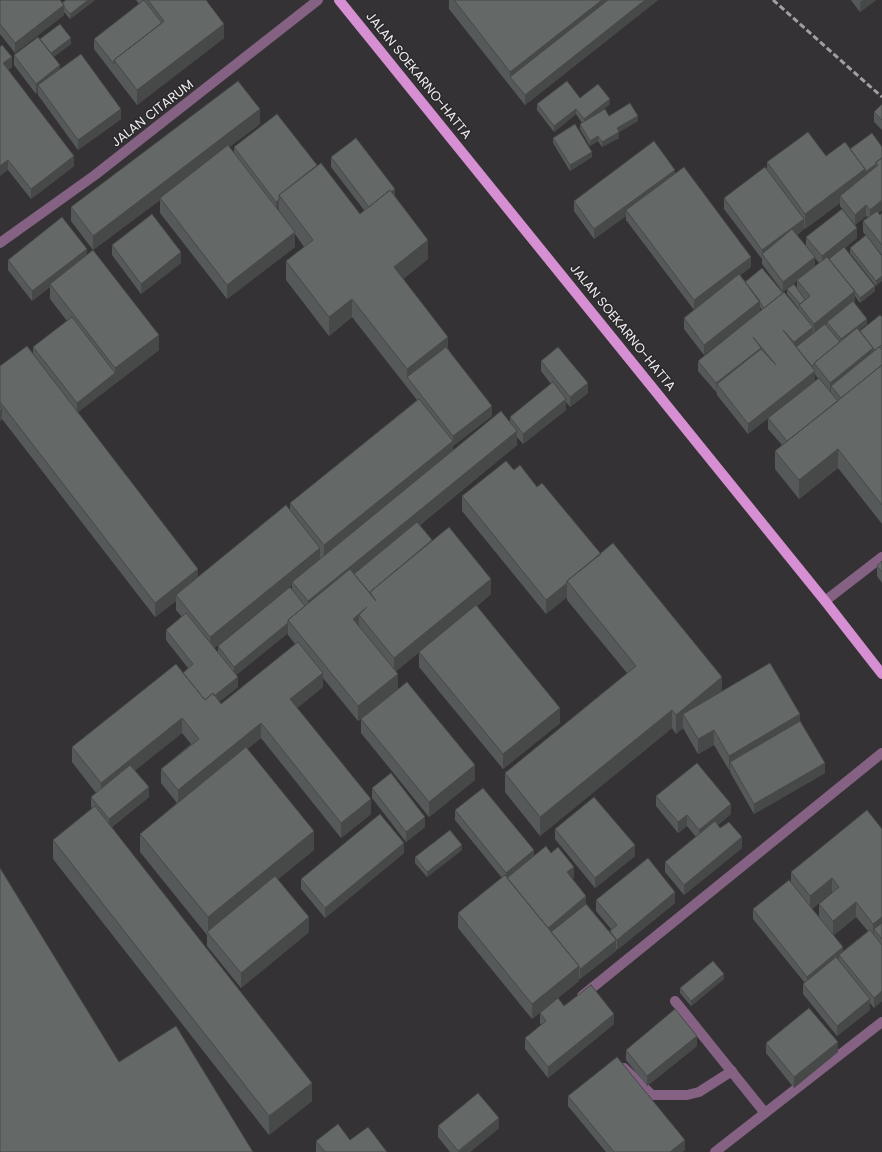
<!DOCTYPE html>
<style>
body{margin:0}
canvas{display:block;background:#343234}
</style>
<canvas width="882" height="1152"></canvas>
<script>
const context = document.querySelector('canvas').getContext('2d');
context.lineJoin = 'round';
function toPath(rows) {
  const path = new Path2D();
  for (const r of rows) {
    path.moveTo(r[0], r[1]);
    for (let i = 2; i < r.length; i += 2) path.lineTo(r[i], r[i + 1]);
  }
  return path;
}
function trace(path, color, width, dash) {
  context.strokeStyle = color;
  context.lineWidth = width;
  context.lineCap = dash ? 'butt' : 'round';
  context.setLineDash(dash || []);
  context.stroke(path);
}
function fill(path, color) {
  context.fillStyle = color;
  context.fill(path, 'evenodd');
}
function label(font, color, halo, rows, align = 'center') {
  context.font = font + ' Poppins,sans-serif';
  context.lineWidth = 3;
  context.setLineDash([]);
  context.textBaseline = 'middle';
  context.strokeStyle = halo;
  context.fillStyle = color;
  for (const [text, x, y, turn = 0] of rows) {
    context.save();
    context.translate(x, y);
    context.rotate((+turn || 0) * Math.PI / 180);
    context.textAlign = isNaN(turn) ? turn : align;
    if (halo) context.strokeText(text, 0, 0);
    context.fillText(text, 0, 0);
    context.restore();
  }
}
const service = toPath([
 [675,1001,765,1113],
 [624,1068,652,1095,687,1095,699,1092,732,1071],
 [715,1152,882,1022]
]);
const minor = toPath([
 [825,601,882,557],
 [582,996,882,753]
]);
const tertiary = toPath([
 [0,243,95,175,318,0]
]);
const primary = toPath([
 [339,0,825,601,882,674]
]);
const rail = toPath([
 [773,0,882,97]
]);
const wall = toPath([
 [0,0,62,3,95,0,70,19,64,12,64,15,15,53,0,34],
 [136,0,206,0,224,38,137,105,94,49,94,39,139,4],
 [449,0,658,0,525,105,449,9],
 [851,0,876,0,860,12],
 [40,40,71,44,53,57,60,69,121,119,78,150,38,95,38,92,36,94,14,65,14,55],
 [0,47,12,67,8,70,74,166,31,199,8,170],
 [580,98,610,104,600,112,609,116,638,121,619,132,619,138,602,147,598,141,590,146,580,129,580,124,582,123,576,114,554,132,537,110,537,104],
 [882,104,882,130,874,122,874,112],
 [260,124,229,147,234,153,234,147,317,165,360,214,364,210,331,167,331,157,395,197,428,259,403,279,492,416,453,446,453,451,510,422,510,417,551,384,541,371,541,361,588,393,570,407,566,402,566,410,523,444,517,437,517,445,420,525,432,540,491,594,477,606,560,723,503,769,419,667,419,652,396,671,398,689,475,780,429,817,361,733,361,719,358,721,323,678,323,687,297,708,371,814,341,838,261,738,247,749,314,850,278,879,309,932,241,988,207,946,207,935,140,852,140,834,177,803,161,783,161,769,191,744,182,733,135,770,149,797,112,827,312,1101,269,1135,53,859,53,840,92,808,91,807,91,797,96,793,72,762,72,747,183,673,188,668,166,640,166,630,182,617,176,610,176,601,155,617,2,419,0,421,0,366,33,355,33,347,67,321,50,299,50,287,32,301,8,270,8,260,87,256,93,250,71,221,71,207],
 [160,200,160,213,227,299,295,247,295,234,304,247,286,261,286,280,329,336,352,317,417,400,290,503,290,510,198,577,78,412,159,350,93,250],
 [292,585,292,590,218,646,218,652,214,648],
 [288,633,288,635,295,644,221,704,219,702,238,687,236,675],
 [553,138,592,157,570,171,553,143],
 [882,147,882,210,878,213,880,215,882,213,882,255,863,232,863,221,868,217,866,216,855,225,840,206,840,203,805,229,804,227,804,229,797,235,806,247,806,237,857,238,845,248,875,291,860,303,855,296,855,301,854,302,867,324,859,330,860,331,882,317,882,524,838,468,799,499,775,469,775,451,782,445,768,429,768,418,818,379,815,374,815,381,748,434,717,395,717,393,698,371,698,361,762,310,760,307,760,311,704,355,684,329,684,318,694,310,626,220,626,216,594,239,574,211,574,201,675,174,751,267,740,275,745,282,783,293,799,310,799,309,787,294,787,289,783,292,762,264,762,259,724,209,724,198,767,169,767,162,826,156,850,149],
 [815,258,819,263,815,266],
 [797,281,797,289,790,286],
 [112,245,181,263,141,294,112,255],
 [850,248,882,256,876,286,850,253],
 [514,470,537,487,601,554,722,691,800,721,825,773,754,814,730,772,730,770,729,770,714,745,698,754,683,728,676,734,672,728,540,836,505,792,505,773,627,673,567,600,567,597,546,614,462,511,462,496],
 [882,561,882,583,877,576,877,566],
 [372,788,425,827,406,842,372,798],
 [656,796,731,814,718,825,720,828,742,848,684,895,665,872,665,862,696,837,687,826,678,833,656,806],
 [455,810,534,856,551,853,574,877,572,879,586,904,610,932,610,931,611,929,596,911,596,900,675,903,617,950,616,949,616,951,580,979,579,978,579,981,532,1019,458,928,458,913,502,878,455,820],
 [555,829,635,856,595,888,555,839],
 [882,829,882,1001,874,1008,870,1003,870,1010,837,1036,803,994,803,984,805,983,753,919,753,909,791,882,791,872],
 [832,892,832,893,819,904,819,917,812,909],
 [856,917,868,931,843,951,834,935],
 [462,850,427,877,415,863,415,857],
 [404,853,325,918,301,889,301,879],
 [724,979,691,1006,680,993,680,988],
 [564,1006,614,1024,548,1078,525,1049,525,1038,541,1025,540,1023,540,1013],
 [766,1043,838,1052,794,1088,766,1053],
 [697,1046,647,1086,626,1060,626,1050],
 [568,1096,685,1150,682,1152,606,1152,568,1106],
 [438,1126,499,1128,470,1152,450,1152,438,1137],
 [350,1140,387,1152,316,1152,316,1141]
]);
const shadedWall = toPath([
 [88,0,95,0,70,19,70,14],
 [602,0,621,0,510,77,510,87,510,72],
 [645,0,658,0,525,105,525,95],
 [863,0,876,0,860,12,860,2],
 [64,5,64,15,15,53,15,43],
 [224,24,224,38,137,105,137,90],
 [71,38,71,44,51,59,51,53],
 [12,57,12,67,3,73,3,63],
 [60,65,60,75,38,85,38,92,36,94,36,84],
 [610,99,610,104,584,124,584,119],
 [121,109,121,119,78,150,78,140],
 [260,109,260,124,161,199,160,198,160,200,93,250,93,236],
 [576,109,576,114,554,132,554,126],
 [638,116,638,121,617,133,617,128],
 [619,132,619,138,602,147,602,142],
 [598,136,598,141,590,146,590,141],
 [592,152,592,157,570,171,570,165],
 [74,156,74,166,31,199,31,189],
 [8,160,8,170,0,176,0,166],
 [876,164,876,169,840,196,840,203,805,229,805,214,865,169],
 [675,170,675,180,626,210,626,216,594,239,594,229],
 [395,189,395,199,370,208],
 [279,200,279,210,276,212,276,202],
 [882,200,882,210,870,220,870,210],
 [866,205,866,216,855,225,855,215],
 [804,219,804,229,765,258,762,255,762,250],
 [857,228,857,238,822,267,822,256],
 [295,232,295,247,227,299,227,285],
 [428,240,428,259,394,286,394,267],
 [87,249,87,260,50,284,50,287,32,301,32,291],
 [181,252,181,263,141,294,141,284],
 [751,257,751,267,694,310,694,300],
 [815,257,815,267,783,292,783,282],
 [882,276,882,281,876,286,876,281],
 [875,286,875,291,860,303,860,298],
 [855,291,855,301,828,323,827,322,827,324,814,334,814,324],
 [352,299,352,317,329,336,329,317],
 [760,301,760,311,704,355,704,345],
 [867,319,867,324,841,345,841,339],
 [813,327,813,337,794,352,794,342],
 [159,335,159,350,77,413,77,403,115,373,115,368],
 [448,337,448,356,407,377,407,369],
 [761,348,761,358,717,384,716,394,716,383],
 [873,348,873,358,831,386,831,392,830,393,830,383],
 [815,371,815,381,748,434,748,424],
 [588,383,588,393,570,407,570,397],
 [566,399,566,410,523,444,523,434],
 [492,406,492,416,453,446,453,455,324,560,324,545,453,441,453,436],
 [2,409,2,419,0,421,0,411],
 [517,431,517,445,308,616,308,601],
 [838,449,838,468,799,499,799,480],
 [320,548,320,562,292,582,292,585,210,652,210,637],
 [198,569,198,584,176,595,176,601,155,617,155,603],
 [491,579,491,594,394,673,394,658],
 [567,583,567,597,546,614,546,600],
 [367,607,359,615,359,628,353,619],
 [288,623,288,633,234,677,234,667],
 [323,673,323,687,290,714,290,699],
 [398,674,398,689,358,721,358,706],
 [238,677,238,687,205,713,205,703],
 [722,677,722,696,683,714,683,728,676,734,676,715],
 [560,708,560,723,503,769,503,754],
 [672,710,672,728,540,836,540,817],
 [800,714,800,729,730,762,730,770,729,770,729,756],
 [182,718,182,733,101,798,101,783],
 [261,723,261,738,178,804,178,790],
 [714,730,714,745,698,754,698,739],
 [825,763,825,773,754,814,754,804],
 [475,765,475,780,429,817,429,802],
 [149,787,149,797,109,829,109,819],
 [371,799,371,814,341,838,341,823],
 [731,804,731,814,699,841,699,830],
 [687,815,687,826,678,833,678,822],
 [425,817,425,827,406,842,406,832],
 [314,831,314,850,210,934,208,932,208,917],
 [742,837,742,848,684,895,684,885],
 [404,843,404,853,325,918,325,908],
 [462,845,462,850,427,877,427,872],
 [635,845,635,856,595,888,595,878],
 [534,850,534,860,506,883,506,873],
 [574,867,574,877,567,883,567,872],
 [832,878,832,892,810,910,810,896],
 [675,892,675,903,617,950,617,940],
 [586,896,586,906,552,934,548,928],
 [856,902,856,917,833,936,833,921],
 [309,917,309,932,241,988,241,973],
 [882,917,882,931,874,929,874,938,873,938,873,924],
 [616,940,616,951,580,979,580,969],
 [843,947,843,958,839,955,839,961,807,987,807,977],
 [579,966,579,981,532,1019,532,1004],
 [724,974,724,979,691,1006,691,1001],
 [882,991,882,1001,874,1008,874,998],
 [870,999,870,1010,837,1036,837,1026],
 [614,1014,614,1024,548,1078,548,1067],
 [697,1036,697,1046,647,1086,647,1076],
 [838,1042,838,1052,794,1088,794,1077],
 [312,1083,312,1101,269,1135,269,1116],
 [499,1118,499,1128,470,1152,458,1152],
 [685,1140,685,1150,682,1152,670,1152]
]);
const building = toPath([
 [0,0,60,0,64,5,15,43,0,24,0,0],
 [66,0,88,0,70,14,64,7,64,5,62,3,66,0],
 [144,0,162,23,114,60,114,64,94,39,144,0],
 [148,0,206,0,224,24,137,90,114,60,164,21,148,0],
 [454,0,602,0,510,72,454,0],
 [608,0,645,0,525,95,510,77,608,0],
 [60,24,71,38,51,53,40,39,60,24],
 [38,37,60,65,36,84,14,55,38,37],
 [2,45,12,57,3,63,74,156,31,189,8,160,0,166,0,47,2,45],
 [81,54,121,109,78,140,38,85,81,54],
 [238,81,260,109,93,236,71,207,238,81],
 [567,81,580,98,598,84,610,99,584,119,576,109,554,126,537,104,567,81],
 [630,103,638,116,617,128,619,132,602,142,598,136,590,141,580,124,605,109,609,116,630,103],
 [882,104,882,120,874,112,882,104],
 [277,114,317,165,279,195,279,200,276,202,234,147,277,114],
 [575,124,592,152,570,165,553,138,575,124],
 [808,132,826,156,845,142,865,169,805,214,767,162,808,132],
 [872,133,882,147,882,158,876,162,876,164,865,172,865,169,850,149,872,133],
 [356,138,395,189,391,192,390,190,369,207,331,157,356,138],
 [654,141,675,170,594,229,574,201,654,141],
 [228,145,295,232,227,285,160,198,228,145],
 [882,158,882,200,870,210,866,205,855,215,840,196,878,165,876,162,882,158],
 [321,163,360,214,390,190,428,240,394,267,448,337,407,369,352,299,329,317,286,261,313,240,279,195,321,163],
 [684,167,751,257,694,300,626,210,684,167],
 [765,167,804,219,762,250,724,198,765,167],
 [842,209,857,228,822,256,806,237,842,209],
 [877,211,880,215,882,213,882,245,863,221,877,211],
 [152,214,181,252,141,284,112,245,152,214],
 [62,217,87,249,32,291,8,260,62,217],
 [792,229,815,257,783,282,762,254,792,229],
 [866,235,882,256,882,276,876,281,850,248,866,235],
 [844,247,875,286,860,298,829,259,844,247],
 [93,250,159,335,115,368,50,284,93,250],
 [827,257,855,291,814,324,799,305,810,296,797,280,827,257],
 [762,268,783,293,764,308,745,282,762,268],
 [739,274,760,301,704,345,684,318,739,274],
 [794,284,805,300,800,304,787,289,794,284],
 [784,292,813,327,794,342,783,330,815,371,748,424,717,384,761,349,776,365,753,337,761,348,716,383,698,361,784,292],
 [853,301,867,319,841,339,827,322,853,301],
 [880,315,882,317,882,345,875,350,873,348,860,331,880,315],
 [72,317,115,373,77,403,33,347,72,317],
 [825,324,840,342,814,363,814,365,812,366,796,347,825,324],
 [857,328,873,348,830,383,814,363,857,328],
 [27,346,198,569,155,603,0,402,0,366,27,346],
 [446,347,492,406,453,436,407,377,446,347],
 [558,347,588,383,570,397,541,361,558,347],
 [879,347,882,350,882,365,841,398,831,386,879,347],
 [882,365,882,505,838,449,799,480,775,451,882,365],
 [819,378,838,401,787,441,768,418,819,378],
 [553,382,566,399,523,434,510,417,553,382],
 [419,399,453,441,324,545,290,503,419,399],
 [0,406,2,409,0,411,0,406],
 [501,411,517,431,308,601,292,582,501,411],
 [506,461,514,470,520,465,537,487,542,483,601,554,567,581,567,583,546,600,462,496,506,461],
 [286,505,320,548,210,637,176,595,286,505],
 [417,522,432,540,370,592,370,593,354,574,417,522],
 [449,527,491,579,394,658,359,615,367,607,353,619,398,674,358,706,288,620,350,569,376,601,370,592,449,527],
 [613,543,722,677,676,715,672,710,540,817,505,773,636,666,567,581,613,543],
 [882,561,882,572,877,566,882,561],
 [290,587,305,606,288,620,288,623,234,667,218,646,290,587],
 [476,605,560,708,503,754,419,652,476,605],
 [186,613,238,677,214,696,213,693,205,700,183,673,193,664,166,630,186,613],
 [298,642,323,673,290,699,371,799,341,823,261,723,178,790,161,769,199,739,182,718,101,783,72,747,176,664,205,700,213,693,221,704,298,642],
 [770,663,800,714,729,756,714,730,698,739,683,714,770,663],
 [407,682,475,765,429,802,361,719,407,682],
 [800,721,825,763,754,804,730,762,800,721],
 [246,747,314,831,208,917,140,834,246,747],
 [697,763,731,804,699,830,687,815,678,822,656,796,697,763],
 [130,765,149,787,109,819,91,797,130,765],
 [391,773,425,817,406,832,372,788,391,773],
 [483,788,534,850,506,873,455,810,483,788],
 [594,797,635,845,595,878,555,829,594,797],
 [95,806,312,1083,269,1116,53,840,95,806],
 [867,810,882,829,882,917,873,924,856,902,833,921,819,904,839,887,832,878,810,896,791,872,867,810],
 [380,814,404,843,325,908,301,879,380,814],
 [715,821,720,828,729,822,742,837,684,885,665,862,715,821],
 [450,830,462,845,427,872,415,857,450,830],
 [546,846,551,853,558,847,574,867,567,872,586,896,548,928,507,878,546,846],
 [648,858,675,892,617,940,610,931,617,925,596,900,648,858],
 [0,868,119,1062,176,1026,253,1152,0,1152,0,868],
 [505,875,579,966,532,1004,458,913,505,875],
 [275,876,309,917,241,973,207,932,275,876],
 [789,880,843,947,807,977,753,909,789,880],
 [586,904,616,940,580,969,579,967,579,966,551,932,586,904],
 [882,923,882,939,874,929,882,923],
 [870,930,882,945,882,991,874,998,839,955,870,930],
 [836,957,870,999,837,1026,803,984,836,957],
 [713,961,724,974,691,1001,680,988,713,961],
 [591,985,614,1014,548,1067,525,1038,546,1021,540,1013,558,998,564,1006,591,985],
 [809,1008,838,1042,794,1077,766,1043,809,1008],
 [675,1009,697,1036,647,1076,626,1050,675,1009],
 [617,1057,685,1140,670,1152,614,1152,568,1096,617,1057],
 [478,1093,499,1118,458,1151,438,1126,478,1093],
 [338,1124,350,1140,368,1127,387,1152,325,1152,316,1141,338,1124]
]);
const streetNames = [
 ["JALAN SOEKARNO-HATTA",418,76,51],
 ["JALAN CITARUM",153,114,-38],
 ["JALAN SOEKARNO-HATTA",622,328,51]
];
trace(service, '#856283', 10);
trace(minor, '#856283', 10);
trace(tertiary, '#856283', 10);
trace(primary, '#d68fd2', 10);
trace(rail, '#a19fa1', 3, [6, 3]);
fill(wall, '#565959');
fill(shadedWall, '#464948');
fill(building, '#646867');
trace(building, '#464948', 1);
label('13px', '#efedef', '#2a282a', streetNames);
</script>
